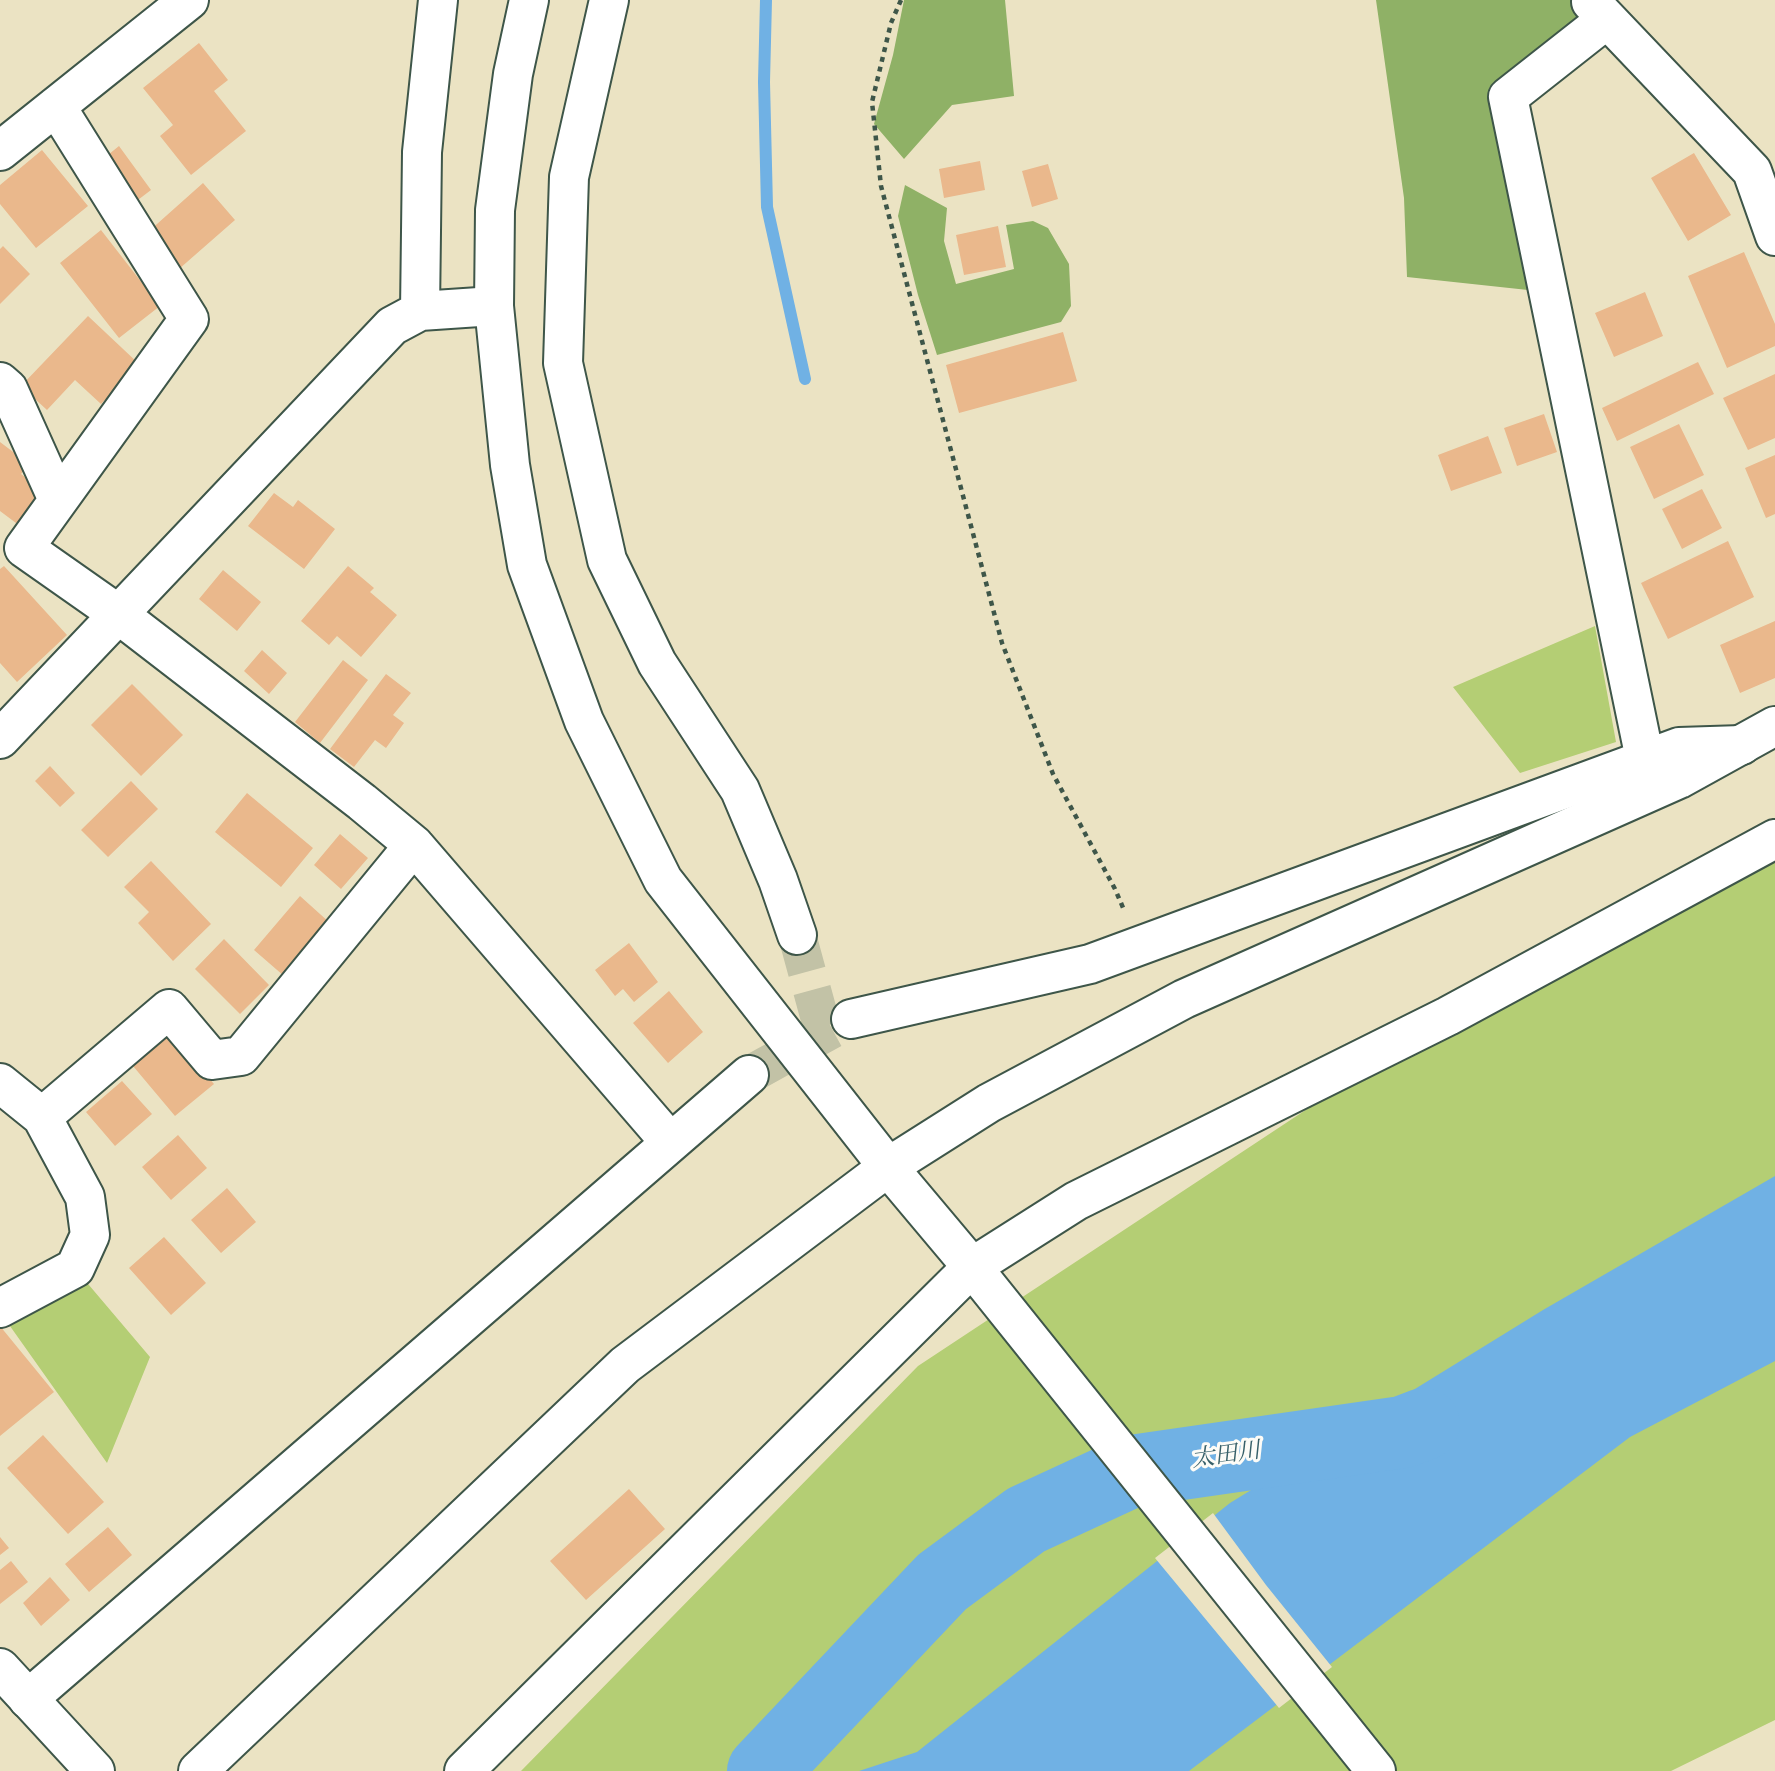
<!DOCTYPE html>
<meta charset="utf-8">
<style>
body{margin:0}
canvas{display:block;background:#ebe3c3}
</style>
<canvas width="1775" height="1771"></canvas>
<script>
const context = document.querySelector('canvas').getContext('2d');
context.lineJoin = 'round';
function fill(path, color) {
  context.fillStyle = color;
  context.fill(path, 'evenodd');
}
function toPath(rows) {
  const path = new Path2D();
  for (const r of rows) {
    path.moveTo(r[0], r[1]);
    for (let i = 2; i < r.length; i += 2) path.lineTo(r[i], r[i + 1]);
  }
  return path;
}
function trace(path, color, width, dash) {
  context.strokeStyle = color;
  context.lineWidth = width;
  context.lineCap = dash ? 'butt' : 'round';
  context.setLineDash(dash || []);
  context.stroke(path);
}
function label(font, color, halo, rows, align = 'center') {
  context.font = font + ' "IM FELL English","Noto Serif JP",serif';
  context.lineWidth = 6;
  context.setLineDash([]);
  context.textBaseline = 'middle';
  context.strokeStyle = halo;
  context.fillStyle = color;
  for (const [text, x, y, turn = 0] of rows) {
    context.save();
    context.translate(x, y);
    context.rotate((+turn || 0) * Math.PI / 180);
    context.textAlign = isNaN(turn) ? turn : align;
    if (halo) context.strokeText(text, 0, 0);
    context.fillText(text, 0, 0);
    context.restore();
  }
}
const green = toPath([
 [1595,626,1616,742,1520,773,1453,687],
 [1775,848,1775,1720,1671,1771,521,1771,918,1366,1448,1016],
 [83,1278,150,1357,107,1463,5,1319]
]);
const forest = toPath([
 [904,0,1005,0,1014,96,952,105,904,159,874,124,893,55],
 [1376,0,1612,0,1509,97,1528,290,1407,277,1404,198],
 [905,185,947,208,944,241,956,284,1014,269,1006,225,1033,221,1048,228,1069,264,1071,306,1061,322,937,355,918,295,898,216]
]);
const water = toPath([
 [1775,1176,1775,1361,1630,1437,1189,1771,859,1771,917,1752,1230,1503,1543,1310]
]);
const pier = toPath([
 [1213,1513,1266,1585,1332,1667,1279,1708,1155,1558]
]);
const stream = toPath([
 [766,0,764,82,767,207,805,379]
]);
const river = toPath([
 [763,1771,942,1582,1026,1520,1132,1471,1403,1432,1424,1424]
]);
const building = toPath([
 [199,43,228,80,214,91,246,131,191,175,160,136,173,125,143,88],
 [119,146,151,190,130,206,98,163],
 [42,150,88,206,36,248,0,204,0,185],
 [1694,153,1731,215,1688,241,1651,178],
 [980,161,985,190,944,198,939,169],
 [1048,164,1058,199,1032,207,1022,171],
 [203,183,235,220,179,269,148,232],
 [998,226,1006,267,964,275,956,235],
 [101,230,160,306,119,338,60,263],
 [3,246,30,274,0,304,0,249],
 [1744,252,1775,324,1775,346,1727,368,1688,276],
 [1645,292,1663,336,1614,357,1595,313],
 [88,316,139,364,101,404,75,380,47,410,21,386],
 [1063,332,1077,381,959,413,946,365],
 [1698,362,1714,394,1617,441,1602,408],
 [1775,374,1775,438,1748,450,1723,398],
 [1544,414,1557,452,1517,466,1504,428],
 [1679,424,1704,475,1654,499,1630,447],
 [1488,436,1502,473,1451,491,1438,455],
 [0,442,29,464,21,474,46,493,20,526,0,511],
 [1775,455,1775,514,1766,518,1745,468],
 [1702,489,1722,528,1682,549,1662,509],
 [274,493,293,507,298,500,335,529,304,569,248,526],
 [1728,541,1754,597,1668,639,1641,583],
 [4,566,67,635,17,682,0,663,0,569],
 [348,566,374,588,370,592,397,615,361,657,337,636,329,645,301,621],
 [223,570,261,602,237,631,199,599],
 [1775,621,1775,678,1740,693,1720,645],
 [262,650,287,673,269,694,244,671],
 [343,660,368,680,320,743,295,722],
 [386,674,411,693,393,715,404,723,386,748,375,740,354,767,330,749],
 [132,684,183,735,141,776,91,725],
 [50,766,75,793,60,807,35,781],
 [131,781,158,809,108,857,81,830],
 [247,793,313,848,281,887,215,832],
 [340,834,368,858,341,889,314,865],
 [151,861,211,924,173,961,138,923,149,912,124,887],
 [300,896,330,923,284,976,254,950],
 [224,939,269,985,240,1014,195,969],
 [629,943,658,982,634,1002,623,989,615,996,595,970],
 [669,991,703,1032,668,1063,633,1023],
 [171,1034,214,1084,175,1116,133,1066],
 [122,1081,152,1114,115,1146,86,1112],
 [178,1135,207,1168,171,1200,142,1167],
 [227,1188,256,1222,221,1253,191,1220],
 [164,1237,206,1283,171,1315,129,1268],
 [0,1326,54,1392,0,1436],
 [43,1435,104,1502,68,1534,7,1468],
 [629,1489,665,1529,586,1600,550,1561],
 [108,1527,132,1555,89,1592,65,1564],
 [0,1537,9,1548,0,1555],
 [11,1561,28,1582,0,1604,0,1570],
 [50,1577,70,1600,41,1626,23,1603]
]);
const minorTunnel = toPath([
 [797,935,824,1034],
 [749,1075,851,1019]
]);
const path = toPath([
 [901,0,891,23,872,102,881,186,1002,643,1053,774,1115,889,1124,910]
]);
const minor = toPath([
 [609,0,569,177,563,363,607,560,657,663,740,790,778,880,797,935],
 [1591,2,1752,171,1775,236],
 [1607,19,1508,97,1645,759],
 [56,106,189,319,24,548,118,614,362,802,414,845,670,1142],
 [0,151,189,0],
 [420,311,422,152,438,0],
 [0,382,8,389,58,500],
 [0,739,392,326,420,311,494,306],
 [851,1019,1090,964,1679,747,1742,745],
 [0,1083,42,1117,85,1197,90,1235,75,1268,0,1308],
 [42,1117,169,1009,212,1060,241,1056,414,845],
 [28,1699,749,1075],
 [464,1771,972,1267,1076,1201,1448,1016,1775,839]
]);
const tertiary = toPath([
 [529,0,513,74,495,210,494,306,510,465,527,565,584,721,663,880,888,1167,972,1267,1376,1771],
 [0,1668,95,1771],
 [198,1771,625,1365,888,1167,989,1103,1184,999,1679,779,1775,726]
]);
const waterNames = [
 ["太田川",1226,1457,-8]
];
fill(green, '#b4ce74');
fill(forest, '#8fb166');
fill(water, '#70b1e4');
fill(pier, '#ebe3c3');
trace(stream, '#70b1e4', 12);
trace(river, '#70b1e4', 72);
fill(building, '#eab88c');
trace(minorTunnel, '#c2c2a6', 38, [38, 19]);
trace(minor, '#3e5649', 42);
trace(tertiary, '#3e5649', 42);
trace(path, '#3e5649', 4.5, [5, 5]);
trace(minor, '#fff', 38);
trace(tertiary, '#fff', 38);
label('italic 23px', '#376069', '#fdfcf7', waterNames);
</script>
